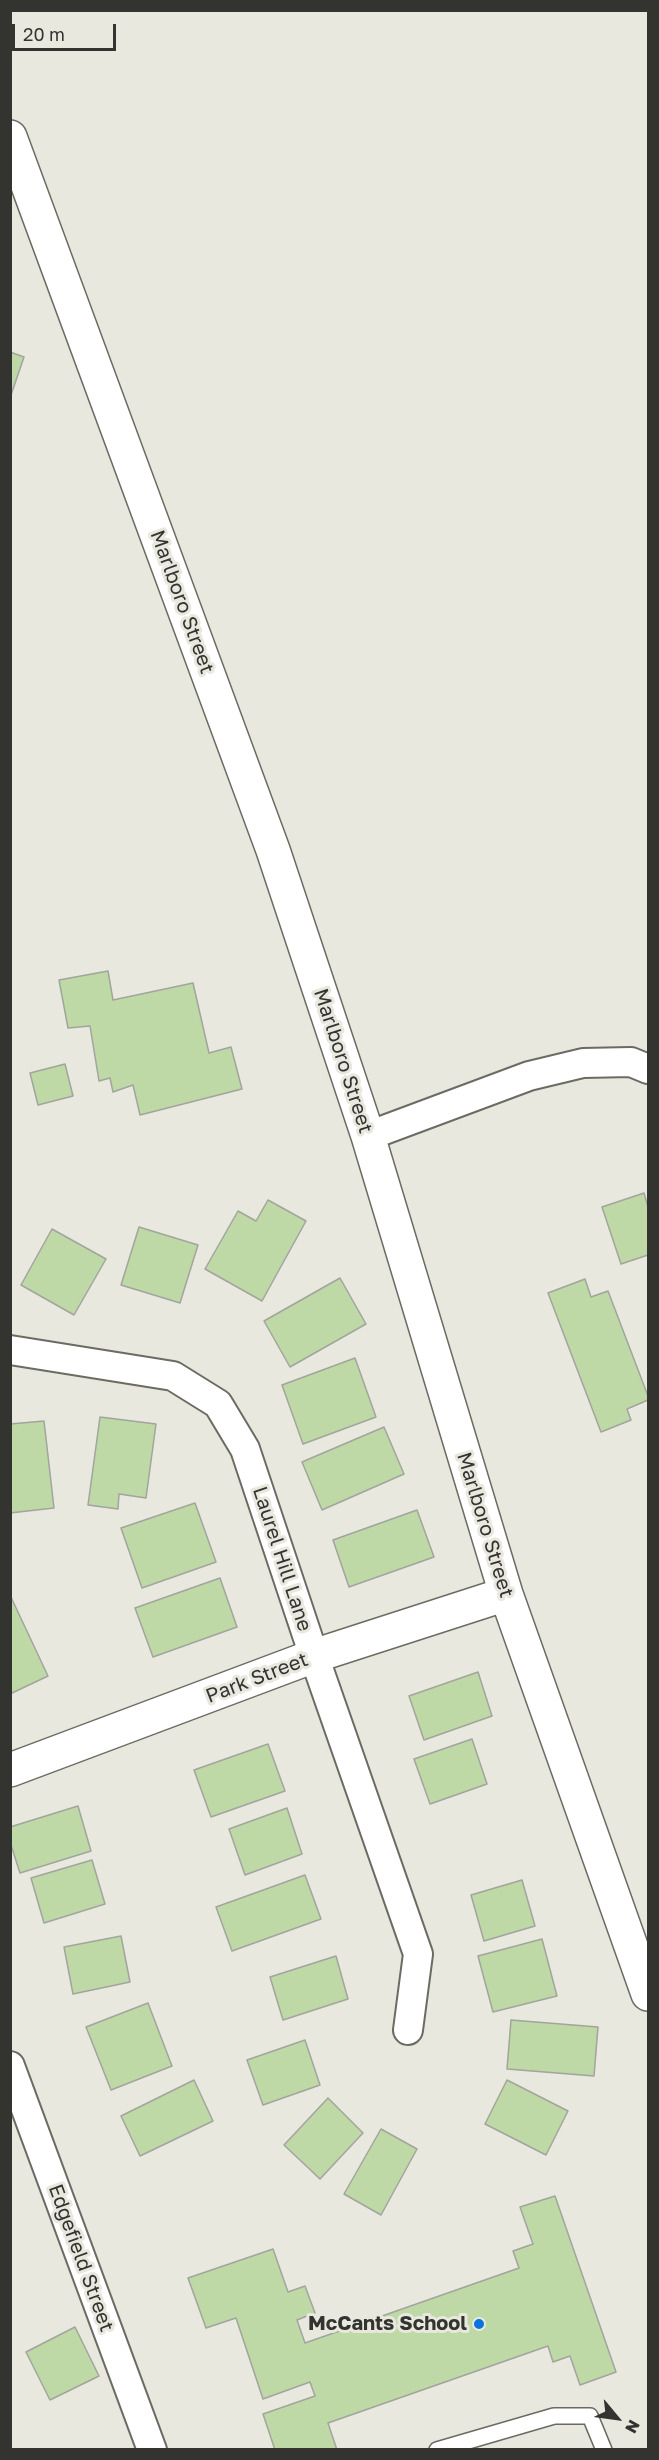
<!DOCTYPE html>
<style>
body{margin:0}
#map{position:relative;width:659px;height:2460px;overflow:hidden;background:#e9e8df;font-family:"Golos Text",sans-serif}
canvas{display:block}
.frame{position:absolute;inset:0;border:12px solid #33332f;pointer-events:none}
.north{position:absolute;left:587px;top:2388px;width:60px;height:60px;-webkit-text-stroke:4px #e9e8df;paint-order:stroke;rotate:119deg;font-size:16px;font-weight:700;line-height:24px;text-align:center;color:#33332f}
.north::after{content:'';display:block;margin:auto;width:21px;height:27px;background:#33332f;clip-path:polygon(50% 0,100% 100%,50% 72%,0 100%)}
.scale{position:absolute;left:12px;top:24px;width:104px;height:27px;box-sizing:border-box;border:3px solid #33332f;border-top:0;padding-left:8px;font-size:18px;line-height:21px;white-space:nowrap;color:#33332f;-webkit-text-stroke:4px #e9e8df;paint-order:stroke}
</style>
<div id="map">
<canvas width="659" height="2460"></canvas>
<div class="frame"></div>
<div class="north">N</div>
<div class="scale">20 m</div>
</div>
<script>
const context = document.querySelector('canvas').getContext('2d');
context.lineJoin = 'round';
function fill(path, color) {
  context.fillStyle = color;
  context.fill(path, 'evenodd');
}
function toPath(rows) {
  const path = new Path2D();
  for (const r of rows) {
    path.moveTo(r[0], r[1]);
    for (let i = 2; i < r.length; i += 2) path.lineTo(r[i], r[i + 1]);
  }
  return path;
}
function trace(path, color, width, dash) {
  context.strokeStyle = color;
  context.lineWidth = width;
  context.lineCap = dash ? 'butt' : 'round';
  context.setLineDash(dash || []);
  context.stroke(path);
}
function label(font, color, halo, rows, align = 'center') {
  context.font = font + ' "Golos Text",sans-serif';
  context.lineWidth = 6;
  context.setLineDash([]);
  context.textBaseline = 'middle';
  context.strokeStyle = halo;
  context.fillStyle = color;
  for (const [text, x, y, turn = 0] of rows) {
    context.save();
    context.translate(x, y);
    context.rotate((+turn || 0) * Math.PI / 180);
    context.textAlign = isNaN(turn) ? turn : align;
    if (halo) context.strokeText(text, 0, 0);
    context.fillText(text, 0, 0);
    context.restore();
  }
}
const building = toPath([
 [10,352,24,357,10,398,10,352],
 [108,971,113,1000,193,983,209,1053,231,1047,242,1089,140,1115,133,1085,113,1092,110,1078,99,1081,90,1026,68,1028,59,980,108,971],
 [65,1064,73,1096,38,1105,30,1073,65,1064],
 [644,1193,648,1207,648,1255,621,1264,602,1207,644,1193],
 [268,1200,306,1221,262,1301,205,1269,238,1211,256,1221,268,1200],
 [139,1227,198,1245,180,1303,121,1285,139,1227],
 [52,1229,106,1259,74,1315,21,1285,52,1229],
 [340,1278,366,1324,290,1367,264,1321,340,1278],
 [585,1279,591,1297,608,1291,648,1396,648,1400,627,1409,631,1420,601,1432,548,1293,585,1279],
 [355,1358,376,1417,303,1444,282,1385,355,1358],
 [100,1417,156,1424,146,1498,119,1494,118,1509,88,1505,100,1417],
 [44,1421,54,1508,10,1513,10,1424,44,1421],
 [384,1427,404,1474,322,1510,302,1462,384,1427],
 [195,1503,216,1562,142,1588,121,1528,195,1503],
 [417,1510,434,1557,349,1587,333,1540,417,1510],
 [220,1578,237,1627,153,1657,135,1608,220,1578],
 [10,1595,48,1676,10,1694,10,1595],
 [478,1672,492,1716,424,1740,409,1696,478,1672],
 [472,1739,487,1784,430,1804,414,1759,472,1739],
 [268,1744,285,1791,211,1817,194,1770,268,1744],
 [78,1806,91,1851,20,1873,10,1842,10,1827,78,1806],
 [287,1808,302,1854,245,1875,229,1829,287,1808],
 [92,1860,105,1904,44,1923,31,1878,92,1860],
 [305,1875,321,1919,232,1951,216,1907,305,1875],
 [522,1880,535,1926,484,1941,471,1895,522,1880],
 [121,1936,130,1982,73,1994,64,1947,121,1936],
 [542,1939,557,1996,493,2012,478,1956,542,1939],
 [336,1956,348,1999,283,2020,270,1977,336,1956],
 [148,2003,172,2066,111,2090,86,2027,148,2003],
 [511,2020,598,2027,594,2076,507,2069,511,2020],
 [305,2040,320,2085,263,2105,247,2060,305,2040],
 [194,2080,213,2121,140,2156,121,2116,194,2080],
 [507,2080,568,2111,546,2155,485,2124,507,2080],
 [328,2098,363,2133,320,2179,284,2145,328,2098],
 [381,2129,417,2149,381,2215,344,2194,381,2129],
 [555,2196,616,2372,580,2385,570,2356,553,2362,548,2346,328,2423,337,2450,275,2450,263,2414,315,2396,310,2382,263,2399,236,2318,206,2328,188,2278,273,2249,288,2292,305,2286,315,2313,297,2320,305,2343,519,2268,513,2251,533,2244,520,2207,555,2196],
 [75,2327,99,2376,50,2400,26,2352,75,2327]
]);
const service = toPath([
 [437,2450,554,2416,590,2416,604,2450]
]);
const minor = toPath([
 [368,1136,529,1076,583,1063,631,1062,648,1069],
 [10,1350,173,1376,218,1404,245,1449,314,1656,418,1954,408,2030],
 [10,2066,152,2450]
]);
const tertiary = toPath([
 [10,137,273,850,368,1136,506,1594,648,1994],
 [10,1770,314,1656,506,1594]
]);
const markers = [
 [479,2324,6,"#0a74dc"]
];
const streetNames = [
 ["Marlboro Street",182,602,70],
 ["Marlboro Street",343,1061,72],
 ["Marlboro Street",485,1525,73],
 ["Laurel Hill Lane",282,1559,72],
 ["Park Street",257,1678,-21],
 ["Edgefield Street",81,2258,70]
];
const poiNames = [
 ["McCants School",467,2324]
];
fill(building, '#bed8a6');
trace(building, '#a1a59d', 1.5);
trace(service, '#6c6b63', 18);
trace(minor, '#6c6b63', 32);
trace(tertiary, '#6c6b63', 36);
trace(service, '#fff', 15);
trace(minor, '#fff', 28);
trace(tertiary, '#fff', 33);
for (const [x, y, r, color] of markers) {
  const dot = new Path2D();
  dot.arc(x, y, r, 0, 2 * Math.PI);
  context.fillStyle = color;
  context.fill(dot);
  trace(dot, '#e9e8df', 2);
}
label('20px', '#33332f', '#e9e8df', streetNames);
label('bold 20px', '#33332f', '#e9e8df', poiNames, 'right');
</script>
